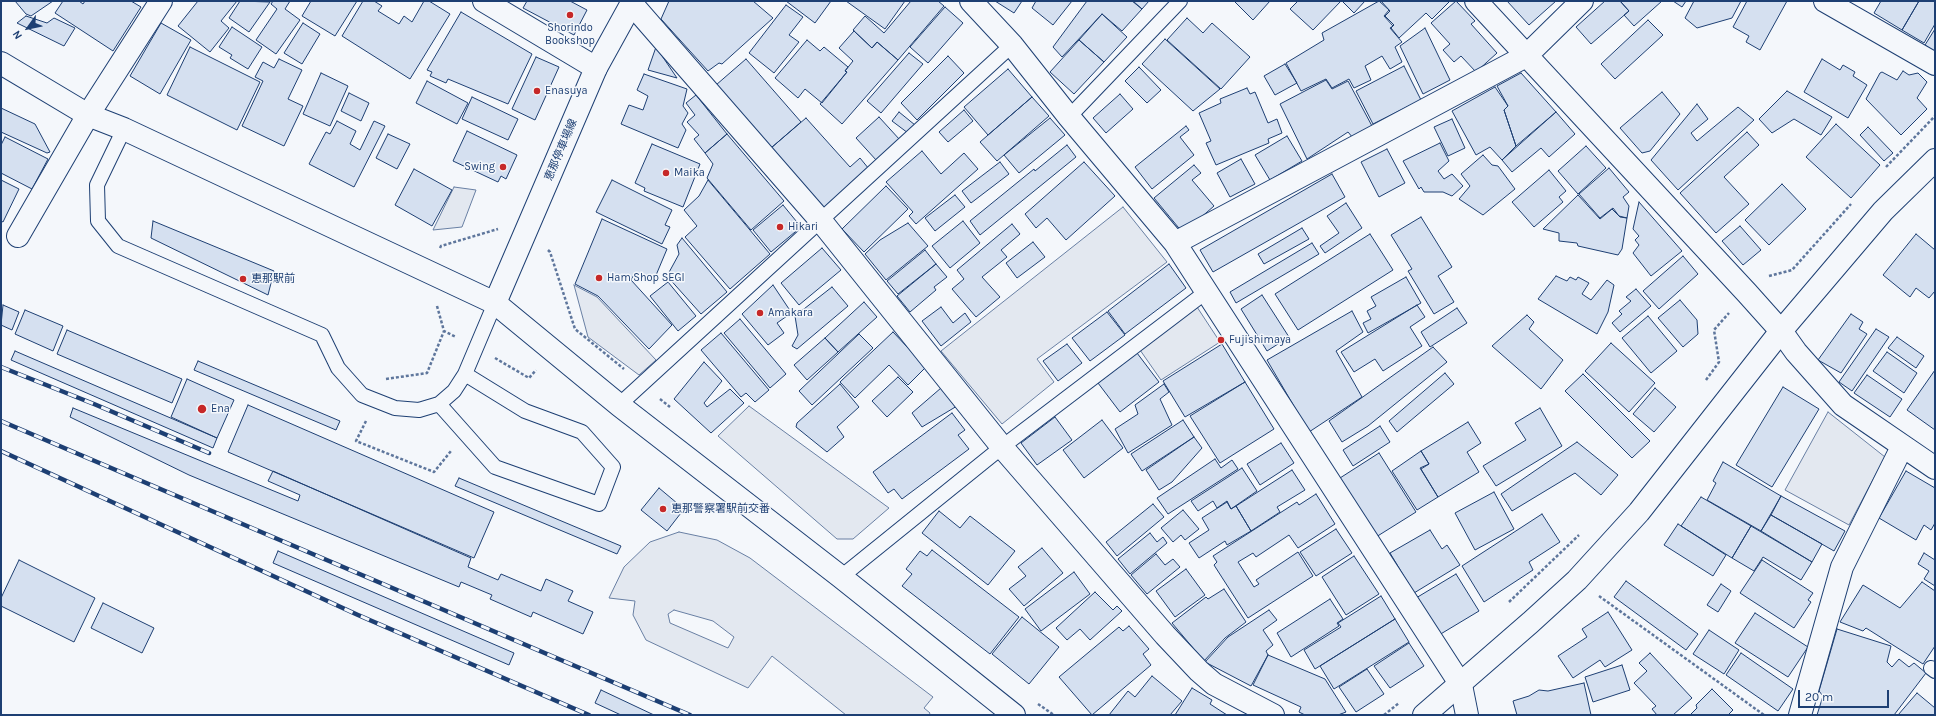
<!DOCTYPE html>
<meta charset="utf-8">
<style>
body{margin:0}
#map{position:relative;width:1936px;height:716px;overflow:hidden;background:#f4f7fb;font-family:Karla,sans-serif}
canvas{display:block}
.frame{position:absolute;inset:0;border:2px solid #1d3f73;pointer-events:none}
.north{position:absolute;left:8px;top:8px;width:40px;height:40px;-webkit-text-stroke:3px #f4f7fb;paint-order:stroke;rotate:237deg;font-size:11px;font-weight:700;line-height:16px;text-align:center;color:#1d3f73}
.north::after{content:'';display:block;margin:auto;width:14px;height:18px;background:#1d3f73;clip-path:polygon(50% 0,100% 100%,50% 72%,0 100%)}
.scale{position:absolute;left:1798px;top:690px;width:91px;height:18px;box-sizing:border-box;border:2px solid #1d3f73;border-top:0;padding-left:5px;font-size:12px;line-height:14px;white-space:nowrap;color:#1d3f73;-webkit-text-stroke:3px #f4f7fb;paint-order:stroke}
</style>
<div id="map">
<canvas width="1936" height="716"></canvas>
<div class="frame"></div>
<div class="north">N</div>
<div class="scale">20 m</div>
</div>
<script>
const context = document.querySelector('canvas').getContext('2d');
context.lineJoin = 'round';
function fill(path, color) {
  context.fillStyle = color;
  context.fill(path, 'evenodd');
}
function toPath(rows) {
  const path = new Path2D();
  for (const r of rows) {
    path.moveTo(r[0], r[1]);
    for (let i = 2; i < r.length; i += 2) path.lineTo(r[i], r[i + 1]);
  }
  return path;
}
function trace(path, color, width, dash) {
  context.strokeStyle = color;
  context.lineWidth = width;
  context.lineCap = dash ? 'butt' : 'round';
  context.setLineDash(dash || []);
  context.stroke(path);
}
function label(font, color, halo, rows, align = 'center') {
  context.font = font + ' Karla,"Noto Sans JP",sans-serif';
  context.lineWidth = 3;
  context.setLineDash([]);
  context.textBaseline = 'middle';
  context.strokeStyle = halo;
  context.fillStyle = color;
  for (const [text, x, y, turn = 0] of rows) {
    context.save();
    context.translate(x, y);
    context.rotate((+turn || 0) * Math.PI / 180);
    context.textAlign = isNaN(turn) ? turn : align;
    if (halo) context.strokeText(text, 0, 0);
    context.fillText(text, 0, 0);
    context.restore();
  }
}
const parking = toPath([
 [454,187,476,190,462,227,433,230,454,187],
 [1123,207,1167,262,1037,359,1054,382,1002,424,941,351,1123,207],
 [574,285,597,297,656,360,639,375,588,337,574,285],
 [1197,307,1220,342,1161,380,1140,350,1197,307],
 [749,406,889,508,853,539,837,539,718,436,749,406],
 [1828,412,1885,457,1849,525,1785,490,1828,412],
 [679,532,717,540,750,558,933,697,924,708,930,713,929,715,846,715,772,656,748,688,646,640,633,615,635,601,609,598,624,567,650,542,679,532],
 [674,610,713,621,734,637,728,648,670,623,668,614,674,610]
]);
const building = toPath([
 [15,1,53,1,31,16,26,14,15,1],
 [63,1,79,1,83,4,85,1,131,1,141,7,113,51,55,13,63,1],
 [198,1,237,1,221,21,229,28,210,52,178,26,198,1],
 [240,1,270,2,249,32,229,18,240,1],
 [273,1,290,1,285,9,300,20,276,54,256,40,277,9,271,4,273,1],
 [311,1,357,1,335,36,302,16,311,1],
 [363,1,374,1,382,6,378,11,399,24,404,16,412,22,424,1,429,1,450,14,410,79,342,36,363,1],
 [527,1,570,1,587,10,574,35,523,8,527,1],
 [669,1,753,1,773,18,722,64,719,63,708,71,661,19,669,1],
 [786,1,831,1,815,23,786,1],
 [846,1,905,1,885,29,846,1],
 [911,1,938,1,944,6,898,60,877,42,872,48,853,30,865,16,884,33,911,1],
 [995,1,1022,1,1014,13,995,1],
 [1036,1,1072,1,1053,25,1032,8,1036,1],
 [1087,1,1132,1,1142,9,1122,31,1102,14,1062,57,1053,47,1087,1],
 [1133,1,1149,1,1142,9,1133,1],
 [1234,1,1270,1,1253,20,1234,1],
 [1298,1,1341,1,1313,30,1290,9,1298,1],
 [1342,1,1365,1,1354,13,1342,1],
 [1379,1,1389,10,1384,16,1393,26,1390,28,1402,42,1395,47,1402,62,1390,69,1382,56,1365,66,1371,80,1354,88,1349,79,1332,88,1326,79,1301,91,1286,63,1324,40,1322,33,1379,1],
 [1381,1,1450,1,1432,19,1426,13,1399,38,1391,28,1394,25,1385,16,1390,11,1381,1],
 [1456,1,1475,21,1471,24,1497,53,1476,72,1461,56,1454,62,1443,50,1450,44,1431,23,1456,1],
 [1507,1,1556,1,1529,25,1507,1],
 [1605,1,1620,1,1629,11,1591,44,1576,27,1605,1],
 [1620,1,1662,1,1634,26,1624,15,1629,11,1620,1],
 [1673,1,1686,1,1682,7,1673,1],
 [1694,1,1741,1,1732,18,1697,28,1685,18,1694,1],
 [1747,1,1787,1,1760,50,1746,42,1749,36,1733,27,1747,1],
 [1881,1,1919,1,1902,30,1874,13,1881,1],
 [1919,1,1935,1,1935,24,1924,43,1902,30,1919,1],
 [786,5,803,17,789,35,799,42,774,73,749,53,786,5],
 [945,7,963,23,928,63,910,47,945,7],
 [461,12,532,54,508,104,448,79,446,83,430,76,432,72,427,70,461,12],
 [1102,14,1127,37,1104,62,1079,40,1102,14],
 [26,16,47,23,54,18,75,28,64,46,17,23,26,16],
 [1187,18,1203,33,1212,23,1250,57,1221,89,1167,40,1187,18],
 [1648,20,1663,35,1615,79,1601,64,1648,20],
 [161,23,191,40,160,94,130,76,161,23],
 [303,23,320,34,302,64,284,53,303,23],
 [232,27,262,47,248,69,230,58,232,55,219,47,232,27],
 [1425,28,1450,80,1423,94,1400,46,1425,28],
 [1935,29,1935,52,1925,45,1935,29],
 [854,31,872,48,877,42,898,60,842,124,820,104,847,72,845,71,853,61,839,48,854,31],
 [1165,39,1220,89,1193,111,1142,64,1165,39],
 [807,40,820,51,824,47,848,67,845,71,847,72,822,103,805,89,798,98,775,78,807,40],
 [1079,40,1104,62,1074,94,1050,72,1079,40],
 [190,47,260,82,237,130,167,95,190,47],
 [656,47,677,78,648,70,656,47],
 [909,53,923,64,881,113,867,101,909,53],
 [948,56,964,73,917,120,901,103,948,56],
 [536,57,559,67,535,120,512,109,536,57],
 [279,59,302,70,288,99,303,106,284,146,242,126,263,81,255,77,263,62,274,68,279,59],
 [746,59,801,122,771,148,716,85,746,59],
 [1822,59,1840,70,1843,65,1855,72,1853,76,1867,85,1848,118,1804,92,1822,59],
 [1285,64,1297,83,1275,95,1264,76,1285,64],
 [1404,66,1421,100,1373,124,1356,91,1404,66],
 [1139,67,1161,90,1147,103,1125,81,1139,67],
 [1008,69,1032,97,988,135,964,107,1008,69],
 [1903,71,1909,75,1918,73,1927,82,1917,98,1927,109,1901,135,1866,99,1880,73,1882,72,1897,80,1903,71],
 [321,73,348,86,330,126,303,114,321,73],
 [1521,73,1556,112,1516,146,1504,110,1508,106,1497,86,1521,73],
 [644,74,687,89,683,106,688,113,682,124,686,130,678,148,621,124,629,105,643,110,648,96,637,90,644,74],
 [1326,80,1332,89,1348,81,1372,126,1353,138,1348,132,1307,159,1280,104,1326,80],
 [427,81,468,103,457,124,416,103,427,81],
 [1495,87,1508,106,1504,110,1516,146,1502,160,1490,147,1476,155,1452,111,1495,87],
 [1247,88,1250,94,1255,92,1268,123,1277,119,1282,133,1268,139,1269,143,1216,165,1206,143,1211,141,1199,113,1221,103,1220,99,1247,88],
 [1787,91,1832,117,1821,135,1794,119,1772,133,1759,119,1787,91],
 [1662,92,1680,114,1650,151,1642,153,1620,128,1662,92],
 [349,93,369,103,361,121,341,111,349,93],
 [1120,94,1133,109,1106,133,1093,118,1120,94],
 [696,95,727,134,705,153,694,139,699,135,687,122,695,115,686,103,696,95],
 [472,97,518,119,508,140,462,119,472,97],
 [1032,97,1049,116,997,161,980,142,1032,97],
 [1697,104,1708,119,1691,133,1697,141,1738,107,1754,120,1678,190,1651,160,1697,104],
 [1,108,35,124,50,152,47,153,1,132,1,108],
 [964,110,973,121,948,142,939,132,964,110],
 [899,112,915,125,908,133,892,121,899,112],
 [1556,112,1575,134,1549,157,1541,148,1512,172,1502,160,1556,112],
 [879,117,900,140,877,161,856,138,879,117],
 [806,118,850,167,860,158,869,169,824,208,771,148,806,118],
 [1050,118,1065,135,1019,173,1004,155,1050,118],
 [1452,119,1465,148,1448,156,1434,127,1452,119],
 [337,121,356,131,350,144,360,150,374,121,385,126,354,187,309,164,326,132,330,134,337,121],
 [1836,124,1880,165,1851,198,1806,157,1836,124],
 [1186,126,1189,130,1180,137,1194,155,1152,189,1135,167,1186,126],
 [1868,127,1893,153,1884,161,1860,135,1868,127],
 [467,131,517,155,506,179,501,176,498,182,453,161,467,131],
 [1747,132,1759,145,1724,177,1749,204,1716,233,1680,193,1747,132],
 [388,134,410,144,397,169,376,158,388,134],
 [727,134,784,201,751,230,707,178,713,164,705,153,727,134],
 [1287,136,1302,161,1270,180,1255,155,1287,136],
 [5,137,48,159,32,189,1,173,1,145,5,137],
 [1440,143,1449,161,1438,171,1444,179,1452,174,1463,186,1452,196,1443,192,1424,192,1421,187,1419,189,1403,161,1440,143],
 [652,144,700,164,683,207,644,191,645,188,635,183,652,144],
 [1067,145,1076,157,980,235,970,221,1034,169,1035,171,1067,145],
 [1586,146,1606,168,1578,194,1558,171,1586,146],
 [1387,149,1405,183,1379,197,1361,162,1387,149],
 [922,151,941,174,964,153,978,169,916,224,909,216,913,212,886,182,922,151],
 [1483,155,1492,165,1498,166,1515,189,1483,215,1459,199,1470,186,1461,174,1483,155],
 [1241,159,1255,184,1230,197,1217,173,1241,159],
 [1000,162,1009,174,971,203,962,191,1000,162],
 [1084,162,1115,196,1066,240,1047,218,1036,228,1025,214,1084,162],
 [1194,165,1201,173,1192,180,1214,206,1183,233,1154,198,1194,165],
 [1609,168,1629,192,1623,197,1629,206,1627,218,1619,216,1613,208,1600,218,1579,194,1609,168],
 [414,169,452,190,432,226,395,205,414,169],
 [1549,170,1566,191,1559,197,1563,202,1534,227,1512,202,1549,170],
 [1332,174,1345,197,1213,272,1200,250,1332,174],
 [1,180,19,189,3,222,1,221,1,180],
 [612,180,672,210,665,225,670,227,662,244,596,212,612,180],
 [708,180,770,254,730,289,685,237,697,226,684,210,699,196,708,180],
 [1782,184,1806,209,1769,245,1745,220,1782,184],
 [886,186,908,209,864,252,842,229,886,186],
 [955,195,965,207,935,231,925,218,955,195],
 [1578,195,1600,219,1612,209,1620,217,1627,218,1622,249,1618,255,1578,246,1577,243,1559,241,1559,233,1543,229,1578,195],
 [1639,202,1682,251,1651,276,1633,253,1639,245,1635,240,1639,236,1633,229,1639,202],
 [1346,203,1362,228,1325,253,1320,246,1339,233,1327,216,1346,203],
 [783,205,801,227,771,252,753,230,783,205],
 [1421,217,1452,267,1438,276,1454,302,1434,314,1408,271,1412,269,1391,235,1421,217],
 [602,219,667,249,654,280,635,273,631,280,672,325,649,349,598,296,575,284,602,219],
 [153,221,274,271,268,295,151,238,153,221],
 [963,221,980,243,950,268,932,246,963,221],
 [908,223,928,246,886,280,865,254,880,240,908,223],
 [1012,224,1020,234,1001,250,1007,257,982,277,1000,297,976,317,952,289,964,279,957,270,1012,224],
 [1740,226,1761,250,1743,265,1722,241,1740,226],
 [1302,228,1309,239,1264,264,1258,254,1302,228],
 [1370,234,1393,270,1298,330,1275,294,1370,234],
 [1916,234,1935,250,1935,291,1929,298,1916,288,1910,297,1883,275,1916,234],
 [682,238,727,292,701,314,667,276,679,254,677,245,682,238],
 [1033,242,1045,257,1017,278,1006,263,1033,242],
 [1312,243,1319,254,1236,303,1230,292,1312,243],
 [822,248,841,270,799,305,781,283,822,248],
 [925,250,936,264,898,294,887,281,925,250],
 [1683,256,1698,274,1659,309,1643,291,1683,256],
 [936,264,947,277,934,287,936,290,910,312,897,296,936,264],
 [1169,264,1186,288,1125,334,1108,311,1169,264],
 [1556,276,1567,281,1570,277,1576,280,1578,277,1589,283,1582,294,1591,300,1607,280,1614,285,1608,312,1597,334,1538,299,1556,276],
 [1406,277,1421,303,1368,333,1363,323,1371,319,1367,311,1376,306,1371,297,1406,277],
 [668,282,696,316,678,331,650,296,668,282],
 [773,285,789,309,787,316,777,323,784,333,768,345,742,314,773,285],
 [832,287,848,306,797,349,792,346,798,335,795,316,832,287],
 [1636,289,1651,306,1620,332,1612,323,1622,314,1619,311,1631,301,1626,297,1636,289],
 [1262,295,1289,337,1267,351,1241,309,1262,295],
 [1680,300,1697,320,1698,334,1683,347,1658,318,1680,300],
 [864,302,877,317,838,352,825,338,864,302],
 [3,305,19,312,12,330,1,325,3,305],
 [1417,305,1425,317,1410,327,1422,346,1383,371,1375,359,1354,372,1341,352,1417,305],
 [941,307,953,323,965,313,971,322,941,346,922,321,941,307],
 [1457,308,1467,323,1430,347,1421,332,1457,308],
 [25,310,63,326,53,351,15,334,25,310],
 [1352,311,1363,332,1336,351,1362,397,1309,432,1267,360,1352,311],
 [1107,312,1125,335,1090,361,1072,338,1107,312],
 [1851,314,1863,322,1859,329,1867,334,1841,373,1818,360,1851,314],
 [1527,315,1534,322,1529,329,1563,360,1541,389,1492,346,1527,315],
 [1648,316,1677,351,1651,373,1622,338,1648,316],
 [740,319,786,374,770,388,724,333,740,319],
 [1876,329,1889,337,1852,391,1839,382,1876,329],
 [67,330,182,379,172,403,57,354,67,330],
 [893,332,926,367,908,385,889,365,855,398,840,382,893,332],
 [721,333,769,390,755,402,746,393,741,397,701,350,721,333],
 [859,334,873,348,812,405,799,391,859,334],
 [1897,337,1924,356,1916,368,1888,348,1897,337],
 [825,338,838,352,807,380,794,365,825,338],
 [1611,343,1655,383,1629,412,1585,371,1611,343],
 [1067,344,1082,363,1058,381,1043,361,1067,344],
 [1222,344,1245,382,1185,417,1163,381,1222,344],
 [1433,347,1447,362,1368,426,1342,442,1329,421,1433,347],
 [15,351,217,438,213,448,11,360,15,351],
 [1887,352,1917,373,1904,393,1873,371,1887,352],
 [1137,353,1159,382,1120,412,1098,383,1137,353],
 [198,361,340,421,336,430,194,370,198,361],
 [704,362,722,381,704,403,707,407,730,389,744,403,711,433,674,399,704,362],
 [1935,370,1935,430,1907,410,1935,370],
 [1445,373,1454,384,1397,432,1389,421,1445,373],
 [1583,374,1650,441,1632,458,1565,391,1583,374],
 [1867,375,1902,399,1890,417,1854,393,1867,375],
 [898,377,913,392,887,417,872,401,898,377],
 [187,379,234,400,217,438,171,417,187,379],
 [1245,382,1274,429,1220,463,1190,416,1245,382],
 [840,384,859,407,837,427,844,437,827,452,796,427,797,423,840,384],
 [1164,384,1169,392,1160,399,1172,425,1128,453,1115,429,1138,414,1135,405,1164,384],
 [1783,387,1819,409,1772,487,1736,465,1783,387],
 [941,388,957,406,922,427,912,413,941,388],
 [1655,388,1676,407,1654,432,1633,414,1655,388],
 [248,405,494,512,474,558,228,452,248,405],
 [73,408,298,501,300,495,268,481,273,471,471,558,468,567,498,580,501,574,541,591,546,579,573,591,568,601,593,612,583,634,533,612,531,617,490,599,492,595,461,582,459,587,189,475,70,417,73,408],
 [1540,408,1562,446,1496,486,1483,466,1526,440,1515,423,1540,408],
 [952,413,965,430,958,435,969,449,902,499,894,489,888,493,873,472,952,413],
 [1055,417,1072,440,1037,465,1021,443,1055,417],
 [1102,420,1123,448,1084,478,1063,450,1102,420],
 [1183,420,1194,437,1142,471,1131,454,1183,420],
 [1468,422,1481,443,1467,452,1479,472,1438,497,1421,469,1429,464,1421,451,1468,422],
 [1380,426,1390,442,1353,466,1343,450,1380,426],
 [1194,437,1202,448,1172,482,1159,490,1146,470,1194,437],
 [1577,442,1618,475,1601,495,1575,473,1512,511,1501,494,1577,442],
 [1281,443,1294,463,1260,485,1247,464,1281,443],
 [1421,451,1429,464,1420,468,1438,497,1417,510,1392,471,1421,451],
 [1379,453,1416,512,1376,537,1340,478,1379,453],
 [1215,459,1221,468,1232,460,1238,469,1168,514,1157,498,1215,459],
 [1723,462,1781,496,1761,531,1707,500,1716,483,1713,481,1723,462],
 [1242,468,1257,491,1231,509,1227,501,1217,508,1213,501,1198,511,1191,501,1242,468],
 [1292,470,1305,490,1277,507,1280,512,1251,531,1236,506,1292,470],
 [1906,471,1935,488,1935,523,1931,530,1924,525,1916,540,1879,518,1906,471],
 [459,478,621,546,617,554,455,486,459,478],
 [659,488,684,509,667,531,641,510,659,488],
 [1494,492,1514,529,1475,550,1455,513,1494,492],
 [1316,494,1335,524,1298,548,1289,535,1256,557,1253,553,1238,562,1254,587,1259,584,1256,580,1298,552,1313,576,1248,618,1214,565,1217,562,1213,556,1297,502,1299,505,1316,494],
 [1781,496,1845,531,1834,551,1771,515,1781,496],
 [1701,497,1751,526,1732,558,1681,526,1701,497],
 [1227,502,1231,509,1236,506,1251,531,1227,545,1225,541,1199,558,1189,543,1209,530,1202,518,1227,502],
 [1153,504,1164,517,1117,556,1106,542,1153,504],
 [1183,510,1199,529,1185,540,1181,535,1173,542,1161,528,1183,510],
 [939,511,960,528,970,516,1015,551,988,585,922,533,939,511],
 [1542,514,1560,542,1529,562,1533,570,1484,602,1462,566,1542,514],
 [1771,515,1822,544,1812,562,1761,531,1771,515],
 [1678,524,1726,555,1713,576,1664,545,1678,524],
 [1751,526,1812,562,1801,580,1763,557,1754,571,1732,558,1751,526],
 [1336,529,1352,553,1316,576,1300,552,1336,529],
 [1430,530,1442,549,1447,545,1460,565,1414,593,1390,553,1430,530],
 [1150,533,1157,542,1163,537,1167,543,1130,574,1118,559,1150,533],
 [1042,548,1063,573,1024,606,1009,589,1026,576,1018,567,1042,548],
 [932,550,1019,617,990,654,902,586,912,574,906,569,920,551,927,556,932,550],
 [278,551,514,653,509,665,273,563,278,551],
 [1924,553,1935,560,1935,586,1924,579,1929,571,1918,564,1924,553],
 [1156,554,1165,565,1173,559,1180,567,1147,594,1131,575,1156,554],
 [1354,556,1379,594,1346,615,1322,577,1354,556],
 [19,560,95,598,74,642,1,606,1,598,19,560],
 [1762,560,1813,593,1808,600,1811,602,1794,628,1740,593,1762,560],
 [1186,569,1205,595,1175,617,1156,591,1186,569],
 [1074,572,1090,594,1041,631,1025,609,1074,572],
 [1456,574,1479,611,1439,635,1416,598,1456,574],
 [1626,581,1698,634,1686,650,1614,597,1626,581],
 [1922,582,1935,591,1935,646,1923,664,1866,628,1863,631,1840,622,1863,585,1900,608,1922,582],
 [1721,584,1731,591,1718,612,1707,605,1721,584],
 [1224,589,1246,622,1225,638,1204,661,1172,623,1206,597,1208,599,1224,589],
 [1095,592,1113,610,1117,606,1122,611,1090,640,1080,629,1067,640,1056,628,1095,592],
 [1381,596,1395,619,1315,669,1304,650,1341,627,1338,623,1381,596],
 [1330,599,1343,619,1337,623,1339,626,1291,657,1277,633,1330,599],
 [103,603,154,628,142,653,91,628,103,603],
 [1269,610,1277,620,1263,630,1273,645,1266,651,1268,655,1251,686,1205,662,1228,637,1269,610],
 [1608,612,1632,650,1605,667,1600,660,1573,678,1558,656,1587,637,1582,629,1608,612],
 [1755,613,1808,647,1788,677,1735,643,1755,613],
 [1022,617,1059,647,1029,684,992,654,1022,617],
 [1395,619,1409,642,1334,689,1320,666,1395,619],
 [1129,626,1149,649,1143,654,1151,665,1092,715,1059,677,1119,627,1123,631,1129,626],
 [1837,629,1891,646,1887,662,1892,667,1899,659,1909,667,1914,663,1926,673,1894,715,1817,715,1823,696,1819,691,1837,629],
 [1709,630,1739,650,1724,674,1693,654,1709,630],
 [1409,643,1424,666,1390,688,1374,666,1409,643],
 [1650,653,1692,698,1673,715,1657,715,1652,709,1656,706,1634,683,1647,671,1639,663,1650,653],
 [1741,653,1793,689,1778,711,1726,675,1741,653],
 [1268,655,1325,679,1346,712,1338,715,1305,715,1299,712,1301,707,1253,685,1268,655],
 [1622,665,1630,690,1593,702,1585,677,1622,665],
 [1367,669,1384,694,1356,712,1339,687,1367,669],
 [1152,676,1182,701,1170,715,1109,715,1128,691,1135,697,1152,676],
 [1584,683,1591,715,1517,715,1513,701,1529,696,1539,690,1548,691,1584,683],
 [1192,688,1212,700,1210,704,1227,715,1175,715,1192,688],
 [1712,689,1733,710,1728,715,1690,715,1697,708,1696,705,1712,689],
 [601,690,654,715,621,715,595,703,601,690],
 [1917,693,1935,708,1935,715,1898,715,1917,693]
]);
const path = toPath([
 [1886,167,1935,116],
 [440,248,441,246,498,229],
 [548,250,550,252,575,329,624,369],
 [1769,276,1792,270,1851,204],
 [437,306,444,331,456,337],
 [495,358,529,378,536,370],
 [386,379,427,373,444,331],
 [1706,380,1719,362,1714,330,1729,313],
 [660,399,670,407],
 [366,421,356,441,434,472,451,451],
 [1599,596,1764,715],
 [1509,602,1579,535],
 [1038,704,1054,715],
 [1384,715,1399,703]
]);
const lane = toPath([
 [1069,117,1180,1],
 [124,129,97,185,98,221,118,246,322,335,338,368,362,395,395,408,419,410,439,404,454,391,465,374,495,303],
 [439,404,495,467,599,504,613,467,582,432,525,411,465,374],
 [619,405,1012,45],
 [841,577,1002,447,1206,292],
 [1931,668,1935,671]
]);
const street = toPath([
 [484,1,596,68],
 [971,1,1012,45,1069,117,1175,243,1461,685,1467,715],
 [1476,1,1747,293,1781,331,1796,352,1843,405,1935,468],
 [1825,1,1935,64],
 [632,4,821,221,1002,447,1165,635,1199,671,1214,684,1273,715],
 [18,236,88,115,161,1],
 [1175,243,1526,56,1582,1],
 [1800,715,1842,567,1902,447]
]);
const secondary = toPath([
 [1,63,88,115,124,129,495,303,619,405,841,577,1014,715],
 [495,303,596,68,633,1],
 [1424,715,1531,622,1577,580,1639,512,1781,331,1883,211,1935,160]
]);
const rail = toPath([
 [1,367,94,404,209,453],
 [1,421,690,715],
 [1,451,358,615,589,715]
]);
const markers = [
 [570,15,4,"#c62828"],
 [537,91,4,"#c62828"],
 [503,167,4,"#c62828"],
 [666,173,4,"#c62828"],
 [780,227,4,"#c62828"],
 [599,278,4,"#c62828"],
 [243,279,4,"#c62828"],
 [760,313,4,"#c62828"],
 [1221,340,4,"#c62828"],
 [202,409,5,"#c62828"],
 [663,509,4,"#c62828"]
];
const poiNames = [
 ["Shorindo",570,28,"center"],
 ["Bookshop",570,41,"center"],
 ["Enasuya",545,91],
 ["Swing",495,167,"right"],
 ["Maika",674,173],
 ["Hikari",788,227],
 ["Ham Shop SEGI",607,278],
 ["恵那駅前",251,279],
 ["Amakara",768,313],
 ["Fujishimaya",1229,340],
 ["Ena",211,409],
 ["恵那警察署駅前交番",671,509]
];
const streetNames = [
 ["恵那停車場線",561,150,-67]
];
fill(parking, '#e3e8f0');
trace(parking, '#687fa3', 1);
fill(building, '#d5e0f0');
trace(building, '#1d3f73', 1);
trace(lane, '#1d3f73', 16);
trace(street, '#1d3f73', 24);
trace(secondary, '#1d3f73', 24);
trace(path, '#5e769c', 2.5, [3, 2]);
trace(lane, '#f4f7fb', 14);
trace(street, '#f4f7fb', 22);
trace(secondary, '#f4f7fb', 22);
trace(rail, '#1d3f73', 4.5);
trace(rail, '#f4f7fb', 3, [9]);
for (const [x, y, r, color] of markers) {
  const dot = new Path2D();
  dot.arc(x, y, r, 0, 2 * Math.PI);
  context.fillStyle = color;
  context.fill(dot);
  trace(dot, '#f4f7fb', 1.5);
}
label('11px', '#1d3f73', '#f4f7fb', poiNames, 'left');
label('11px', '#1d3f73', '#f4f7fb', streetNames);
</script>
